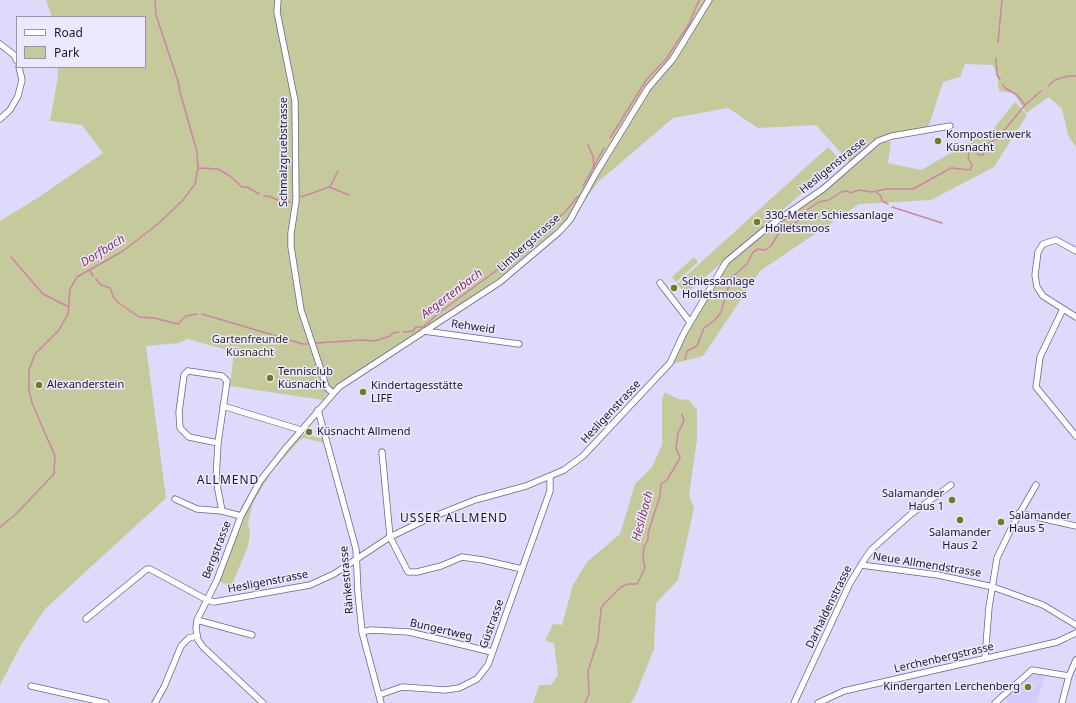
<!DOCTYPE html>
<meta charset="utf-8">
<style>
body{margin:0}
#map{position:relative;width:1076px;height:703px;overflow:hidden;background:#dedafb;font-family:"Noto Sans",sans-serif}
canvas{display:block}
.legend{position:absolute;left:16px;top:16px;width:130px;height:52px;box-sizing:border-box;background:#ece9ff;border:1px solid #9895aa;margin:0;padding:5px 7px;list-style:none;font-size:12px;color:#1b182b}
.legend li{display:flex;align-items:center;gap:8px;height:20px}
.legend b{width:20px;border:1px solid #9895aa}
</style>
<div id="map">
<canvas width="1076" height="703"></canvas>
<ul class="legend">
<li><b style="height:5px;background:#fff"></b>Road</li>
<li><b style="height:11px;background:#c6c99b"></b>Park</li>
</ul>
</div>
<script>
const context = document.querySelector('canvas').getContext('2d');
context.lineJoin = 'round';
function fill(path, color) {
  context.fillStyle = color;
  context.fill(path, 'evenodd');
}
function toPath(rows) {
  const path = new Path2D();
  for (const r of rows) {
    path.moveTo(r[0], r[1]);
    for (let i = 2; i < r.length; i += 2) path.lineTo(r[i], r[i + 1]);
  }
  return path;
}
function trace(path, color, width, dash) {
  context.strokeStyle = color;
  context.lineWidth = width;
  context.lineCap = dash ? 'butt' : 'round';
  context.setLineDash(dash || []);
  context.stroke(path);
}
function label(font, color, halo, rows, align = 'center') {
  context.font = font + ' "Noto Sans",sans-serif';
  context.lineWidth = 3;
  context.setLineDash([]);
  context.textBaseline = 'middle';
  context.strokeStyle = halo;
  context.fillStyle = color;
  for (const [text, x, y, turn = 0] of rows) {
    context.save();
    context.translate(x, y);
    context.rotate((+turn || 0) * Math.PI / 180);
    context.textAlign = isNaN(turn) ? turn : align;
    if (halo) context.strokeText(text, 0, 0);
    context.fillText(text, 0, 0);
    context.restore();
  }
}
const built = toPath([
 [1033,674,1045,676,1037,703,1009,703,1004,697,1026,677]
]);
const green = toPath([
 [46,0,1076,0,1076,147,1068,135,1062,109,1049,97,1026,113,1014,93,999,91,997,75,993,65,965,64,960,77,943,82,928,128,886,135,871,141,849,162,816,125,758,128,728,108,673,118,598,182,576,212,499,278,333,393,320,374,327,394,323,400,230,386,234,352,188,339,179,343,146,346,166,498,45,609,21,645,0,685,0,221,39,197,103,153,82,125,50,121,58,76,58,67,145,67,145,17,52,17],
 [1015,102,1027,115,994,167,931,200,859,204,760,271,703,356,672,364,687,331,729,261,841,178,883,142,891,142,888,163,921,170,994,128],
 [828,147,840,160,686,294,677,284],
 [694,257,698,262,676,282,672,277],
 [665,392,678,399,689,400,697,410,697,440,689,495,694,508,678,580,656,603,654,649,634,699,630,703,533,703,539,685,551,685,558,675,554,643,545,641,553,624,562,625,573,585,587,562,620,534,635,484,652,467,662,445,662,399],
 [305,434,323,439,324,443,304,438,300,440,272,471,253,503,248,523,250,533,248,546,231,587,217,580,241,516,262,483,299,436]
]);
const stream = toPath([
 [998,42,1002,0],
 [996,58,997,75,1000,79],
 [1003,85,1005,88,1017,95,1025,105],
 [1048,86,1055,80,1068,76,1076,76],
 [610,138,647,79,666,59,689,24,699,0],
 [588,145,593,156,594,168],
 [198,168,218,169,230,176,242,187,247,187,259,194],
 [583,186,604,148],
 [330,187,338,171],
 [876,192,881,196,882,201,888,204],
 [264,196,268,196,285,203,290,202],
 [301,197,329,187,349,195],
 [892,207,942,223],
 [517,256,566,211,578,196],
 [11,257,43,294,69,307],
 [90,271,93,276],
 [96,279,101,285,110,288,114,298,119,303,139,317,154,318,178,324,186,316,197,314],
 [202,314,303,344,308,344],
 [403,332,413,331,416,327,423,327,440,312,508,262],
 [315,343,362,340,375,341,390,336,393,333,399,332],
 [685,359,687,351,697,346,704,328,715,320,721,312,731,278,747,264,753,252,758,249,765,250,771,246,779,233,786,231,789,225,797,222,801,214,819,202,829,200,841,192,848,191,850,193,859,190,872,192,886,189,913,189,951,168,970,170,972,165,968,158,969,153,974,150,979,155,983,155,986,145,998,138,1025,105,1041,91],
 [0,527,15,515,54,474,55,456,32,403,29,390,29,370,35,354,59,330,68,314,70,289,77,277,123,251,158,224,183,200,195,184,198,168,197,152,180,92,178,81,156,15,155,0],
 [585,703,589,694,588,671,598,640,601,609,603,605,621,587,628,584,637,584,645,568,643,558,644,547,648,540,648,533,660,496,661,484,667,480,680,458,676,448,678,433,684,421,682,414]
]);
const minor = toPath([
 [278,0,277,12,295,101,296,201,291,233,291,247,301,310,323,376,326,387,333,393],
 [0,44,14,55,17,61],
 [0,119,10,110,18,96,22,80,19,67],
 [1076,251,1056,240,1043,244,1038,252,1035,275,1037,287,1043,296,1076,317],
 [660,283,690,322],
 [1063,309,1040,357,1036,387,1076,436],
 [424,331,519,344],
 [188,371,222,376,227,381,218,443,189,437,180,428,179,412,184,375,188,371],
 [223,406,301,430],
 [318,410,356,549,358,593,362,632,381,703],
 [218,443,216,479,222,511],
 [382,452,390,537,408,572,417,572,441,566,462,557,483,560,522,569],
 [175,499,197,509,222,511,241,516],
 [1019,513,1076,526],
 [861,565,938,575,993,587,1043,605,1076,625],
 [86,619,147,569,150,569,207,600,214,602,310,585,334,574,390,537,425,520,475,500,526,486,564,470,583,456,670,363,684,333,726,262,768,227,823,189,878,141,892,136,950,126],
 [197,620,252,635],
 [362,632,371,630,409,632,492,652],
 [985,658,989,607,997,558,1013,525,1036,485],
 [31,686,106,703],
 [379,695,402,687,445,690,459,688,477,679,488,665,522,569,550,491,550,477],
 [155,703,164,687,181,646,189,638,196,636],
 [263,703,203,647,198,640,196,628,197,620,217,580,241,516,260,481,286,448,339,387,500,282,559,232,570,220,596,173,648,88,673,59,709,0],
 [794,703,850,583,866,557,872,549,911,514,951,485],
 [818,703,844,691,1057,642,1076,633],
 [995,703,1032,670,1069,676],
 [1062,703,1069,676,1076,660]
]);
const markers = [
 [938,141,4,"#777922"],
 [757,222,4,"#777922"],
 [674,288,4,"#777922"],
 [270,378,4,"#777922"],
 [39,385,4,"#777922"],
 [363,392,4,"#777922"],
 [309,432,4,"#777922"],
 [952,500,4,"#777922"],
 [960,520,4,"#777922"],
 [1001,522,4,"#777922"],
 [1028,687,4,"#777922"]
];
const poiNames = [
 ["Kompostierwerk",946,135],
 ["Küsnacht",946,148],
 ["330-Meter Schiessanlage",765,216],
 ["Holletsmoos",765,229],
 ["Schiessanlage",682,282],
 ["Holletsmoos",682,295],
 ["Tennisclub",278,372],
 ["Küsnacht",278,385],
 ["Alexanderstein",47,385],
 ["Kindertagesstätte",371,386],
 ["LIFE",371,399],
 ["Küsnacht Allmend",317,432],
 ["Salamander",944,494,"right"],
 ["Haus 1",944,507,"right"],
 ["Salamander",1009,516],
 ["Haus 5",1009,529],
 ["Salamander",960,533,"center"],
 ["Haus 2",960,546,"center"],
 ["Kindergarten Lerchenberg",1020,687,"right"]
];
const streetNames = [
 ["Schmalzgruebstrasse",284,152,-90],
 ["Hesligenstrasse",833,166,-39],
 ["Limbergstrasse",529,243,-42],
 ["Rehweid",473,327,8],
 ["Hesligenstrasse",611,412,-47],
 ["Bergstrasse",217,550,-69],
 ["Neue Allmendstrasse",927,565,9],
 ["Ränkestrasse",347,580,-95],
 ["Hesligenstrasse",268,582,-11],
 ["Darhaldenstrasse",829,607,-64],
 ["Güstrasse",492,624,-70],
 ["Bungertweg",441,630,13],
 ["Lerchenbergstrasse",944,658,-13]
];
const parkNames = [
 ["Gartenfreunde",250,340],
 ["Küsnacht",250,353]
];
const waterNames = [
 ["Dorfbach",103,251,-32],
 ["Aegertenbach",452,294,-37],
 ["Heslibach",643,516,-75]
];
const neighbourhoodNames = [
 ["ALLMEND",228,481],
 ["USSER ALLMEND",454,519]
];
fill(built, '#d3ccfd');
fill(green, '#c6c99b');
trace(stream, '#cc85a5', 1.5);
trace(minor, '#6a6292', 7);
trace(minor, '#fff', 5.5);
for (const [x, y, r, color] of markers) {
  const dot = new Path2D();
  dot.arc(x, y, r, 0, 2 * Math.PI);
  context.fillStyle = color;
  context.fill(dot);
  trace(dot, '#ece9ff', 1.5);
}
label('11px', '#1b182b', '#ece9ff', poiNames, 'left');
label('11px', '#1b182b', '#ece9ff', streetNames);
label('11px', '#343515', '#ece9ff', parkNames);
label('italic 12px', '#87325e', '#ece9ff', waterNames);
context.letterSpacing = '1px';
label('12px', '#1b182b', '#ece9ff', neighbourhoodNames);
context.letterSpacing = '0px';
</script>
